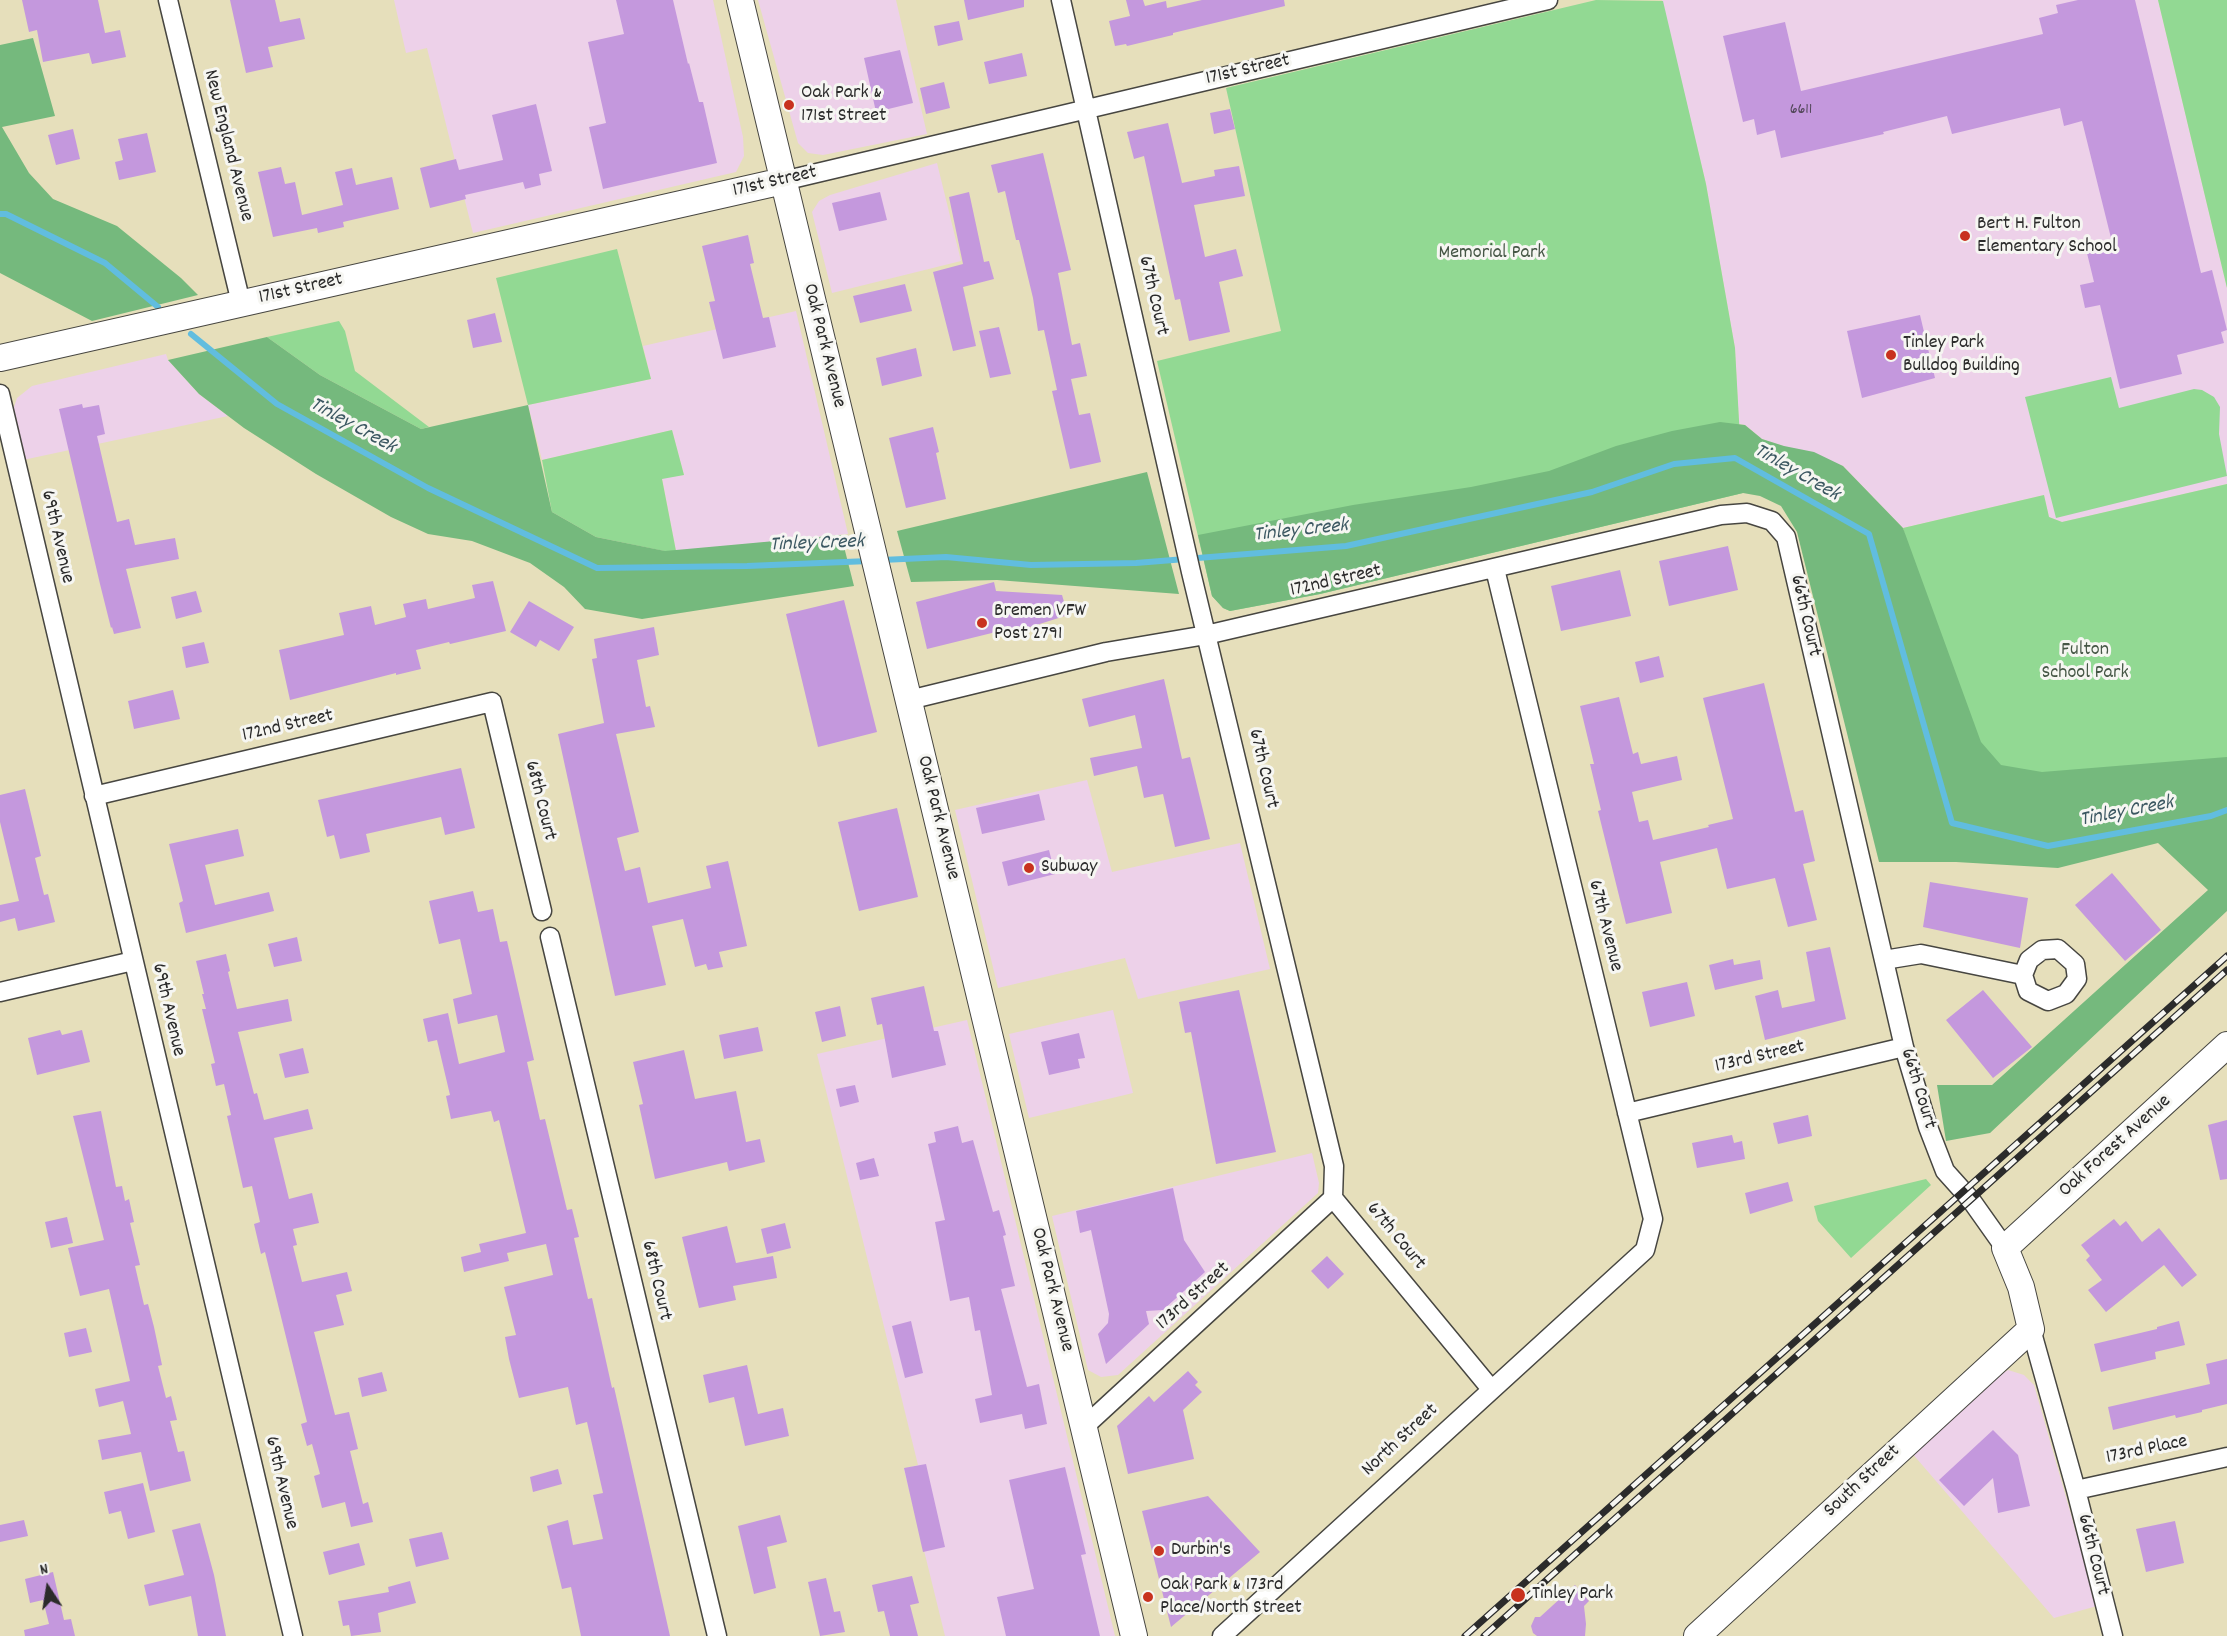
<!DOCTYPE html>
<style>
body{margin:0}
#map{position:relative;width:2227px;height:1636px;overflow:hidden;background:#e6dfbb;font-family:Dekko,sans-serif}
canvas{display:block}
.north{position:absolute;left:18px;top:1558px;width:60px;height:60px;-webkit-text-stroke:4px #f6f6f2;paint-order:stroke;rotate:348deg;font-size:16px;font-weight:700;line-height:24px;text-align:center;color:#2b2b2b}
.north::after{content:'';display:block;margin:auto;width:21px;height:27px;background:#2b2b2b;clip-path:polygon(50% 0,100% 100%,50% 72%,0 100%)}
</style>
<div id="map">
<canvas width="2227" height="1636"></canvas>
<div class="north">N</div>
</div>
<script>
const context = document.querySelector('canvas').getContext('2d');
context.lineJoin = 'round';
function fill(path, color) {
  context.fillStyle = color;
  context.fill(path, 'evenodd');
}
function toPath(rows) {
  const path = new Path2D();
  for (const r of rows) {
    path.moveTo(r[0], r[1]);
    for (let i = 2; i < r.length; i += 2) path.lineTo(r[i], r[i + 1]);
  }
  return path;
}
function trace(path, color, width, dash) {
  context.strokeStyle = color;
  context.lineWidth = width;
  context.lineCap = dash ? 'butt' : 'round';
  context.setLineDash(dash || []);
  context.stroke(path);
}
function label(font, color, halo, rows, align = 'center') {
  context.font = font + ' Dekko,sans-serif';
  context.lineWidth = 6;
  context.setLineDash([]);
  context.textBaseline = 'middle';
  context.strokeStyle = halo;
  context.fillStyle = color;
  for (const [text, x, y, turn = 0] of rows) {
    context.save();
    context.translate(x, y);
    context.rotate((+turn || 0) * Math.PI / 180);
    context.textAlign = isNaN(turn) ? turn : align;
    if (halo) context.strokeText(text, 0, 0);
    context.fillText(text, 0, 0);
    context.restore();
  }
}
const built = toPath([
 [394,0,713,0,743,137,744,156,736,172,473,233,427,48,406,53],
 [758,0,896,0,927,134,823,155,808,153,798,143],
 [1662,0,2158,0,2227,288,2227,484,2062,522,2049,517,2044,495,1903,528,1843,466,1762,439,1745,425,1739,424,1735,348,1706,184],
 [937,163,961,261,832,293,812,212,819,201,830,195],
 [796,311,848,534,676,551,662,478,684,475,672,430,542,460,528,405,651,379,643,346],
 [166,354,168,360,199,394,228,416,23,460,11,416,17,398,32,386],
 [1087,780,1112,872,1240,843,1270,969,1138,999,1125,958,998,988,955,810],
 [1113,1010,1133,1093,1029,1118,1009,1034],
 [967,1020,1115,1636,945,1636,904,1469,918,1465,817,1054],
 [1312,1153,1319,1183,1318,1193,1118,1375,1101,1377,1088,1370,1052,1216],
 [2008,1370,2024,1375,2034,1385,2097,1606,2054,1618,1911,1452,1986,1384]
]);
const green = toPath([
 [1596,0,1663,1,1706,184,1735,348,1743,493,1320,594,1230,611,1223,608,1212,596,1157,361,1281,331,1226,88],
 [2158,0,2227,0,2227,288],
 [617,249,651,379,528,405,496,278],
 [339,321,345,331,355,371,429,427,421,429,320,375,267,337],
 [2111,377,2119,408,2194,389,2202,390,2214,397,2220,407,2219,434,2227,476,2056,518,2025,397],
 [672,430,684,475,662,479,676,551,664,551,596,537,552,512,542,460],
 [2227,484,2227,774,1984,834,1903,528,2044,495,2049,517,2062,522],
 [1926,1179,1931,1185,1851,1258,1818,1221,1814,1206]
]);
const forest = toPath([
 [33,38,55,116,2,127,29,173,53,199,117,226,181,278,198,295,92,321,0,273,0,45],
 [267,337,320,375,421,429,528,405,552,512,596,537,665,551,841,535,854,586,642,619,585,609,564,587,530,563,472,541,428,534,391,517,316,474,244,428,199,394,168,360],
 [1720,422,1745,425,1762,439,1784,446,1814,452,1843,466,1903,528,1981,742,2001,765,2042,772,2227,757,2227,911,1990,1133,1946,1141,1937,1085,1992,1085,2208,890,2158,843,2058,868,1956,862,1879,862,1797,532,1781,506,1760,496,1743,493,1320,594,1230,611,1223,608,1212,596,1198,535,1353,505,1471,487,1549,471,1616,446,1672,431],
 [1147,472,1179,594,997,580,911,582,897,531]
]);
const stream = toPath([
 [0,214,6,214,105,263,158,307],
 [191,334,277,404,428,488,597,568,747,566,869,561],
 [882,560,946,557,1031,565,1136,563,1346,546,1592,492,1674,464,1735,458,1869,534,1952,823,2048,846,2211,816,2227,810]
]);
const building = toPath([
 [22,0,98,0,105,33,120,30,126,57,92,64,89,53,43,62,37,30,29,32],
 [230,0,275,0,280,22,300,18,305,39,268,47,273,67,246,73],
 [616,0,673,0,688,64,689,63,699,102,703,102,717,163,603,189,589,127,606,123,588,42,624,34],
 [964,0,1024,0,1024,7,968,20],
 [1126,0,1143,0,1145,6,1166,1,1167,8,1202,0,1284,0,1285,6,1173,33,1173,35,1127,46,1126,44,1115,46,1109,21,1130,16],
 [2078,0,2135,0,2201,273,2212,270,2227,330,2221,332,2224,343,2177,355,2182,374,2120,389,2100,305,2085,308,2080,285,2094,282,2086,249,2112,242,2082,121,2064,126,2060,108,1952,134,1947,116,1883,132,1884,134,1781,158,1775,130,1757,135,1754,119,1743,122,1723,36,1785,22,1801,91,2043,34,2039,18,2058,13,2056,5],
 [959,21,963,40,938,46,934,26],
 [900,50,913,103,876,112,864,58],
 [1022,53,1027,76,989,84,984,62],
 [944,82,950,108,926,114,920,88],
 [536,104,552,171,539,174,541,185,525,189,523,182,465,195,466,199,430,208,420,168,456,159,459,170,503,160,492,115],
 [1230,109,1235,129,1214,134,1210,113],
 [1168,123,1182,183,1215,176,1214,170,1239,166,1245,196,1194,205,1205,257,1236,249,1243,276,1219,282,1230,332,1189,341,1180,299,1175,300,1144,156,1134,159,1127,132],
 [73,129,80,159,56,165,48,135],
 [147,133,156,172,119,180,115,162,123,160,118,139],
 [1043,153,1071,270,1058,273,1072,345,1080,343,1087,376,1071,379,1079,415,1090,413,1101,462,1070,469,1052,391,1057,390,1044,330,1038,331,1033,298,1019,240,1016,240,1005,191,998,193,991,165],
 [281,167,285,184,295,182,302,215,343,205,335,172,352,168,356,185,392,177,399,209,343,222,344,227,318,233,317,228,273,237,258,172],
 [880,192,887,220,839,231,832,203],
 [969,192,984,262,989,261,994,279,963,287,976,346,953,351,933,272,963,264,949,197],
 [748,235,754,263,750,264,763,318,769,317,776,347,723,359,709,302,715,301,702,246],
 [905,284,912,311,860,323,853,296],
 [495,313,502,342,473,348,467,320],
 [1920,315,1935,378,1862,398,1847,331],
 [999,327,1011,374,990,378,979,331],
 [916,348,922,376,882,386,876,358],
 [82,404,83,408,99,405,105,434,97,436,117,522,129,519,135,545,175,538,179,559,126,569,141,628,114,634,112,627,111,628,100,584,59,409],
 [933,427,939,452,936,453,946,499,906,508,889,438],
 [1728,546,1738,590,1669,606,1659,561],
 [1620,570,1631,616,1561,631,1551,586],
 [493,581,506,631,450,644,449,642,416,650,421,669,396,675,396,673,290,700,279,650,344,635,339,613,371,606,375,625,406,617,403,604,426,599,428,609,475,598,472,585],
 [994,582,996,591,1062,595,1068,615,1005,635,1004,630,927,649,916,602],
 [196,591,202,612,176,619,171,597],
 [844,600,877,732,818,747,786,614],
 [529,601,574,627,559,651,540,640,536,647,510,632],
 [654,627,659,655,637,660,646,707,650,706,655,727,616,734,639,832,617,838,625,871,640,867,648,903,711,888,706,866,728,861,747,946,719,952,723,967,708,970,706,964,695,967,683,919,652,926,666,985,615,996,558,734,604,723,592,659,597,658,594,639],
 [204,642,209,663,186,668,182,647],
 [1659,656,1664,677,1640,683,1635,662],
 [1164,679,1182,759,1190,757,1210,839,1175,847,1163,794,1144,798,1137,766,1094,776,1090,758,1142,748,1135,715,1089,727,1082,699],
 [1764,683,1795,812,1803,810,1815,861,1803,864,1817,920,1788,927,1775,878,1727,889,1717,848,1660,862,1672,913,1626,924,1598,811,1601,810,1590,764,1594,764,1580,706,1619,697,1633,754,1638,752,1641,764,1677,756,1682,780,1632,792,1639,822,1648,820,1653,840,1709,827,1708,825,1733,819,1703,698],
 [173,690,180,719,134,729,128,701],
 [461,768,475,828,445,835,441,817,366,834,370,852,340,859,334,835,327,837,318,800],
 [25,789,41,856,35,858,44,895,48,894,55,922,18,931,15,918,0,922,0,905,19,901,0,822,0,795],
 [1039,794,1045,820,982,834,976,808],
 [897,808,918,897,859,911,838,822],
 [238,829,244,856,205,865,215,905,269,892,274,911,186,933,179,903,183,901,169,844],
 [1049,850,1055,874,1008,886,1002,862],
 [2112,873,2161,930,2125,961,2075,905],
 [1930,882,2028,898,2020,948,1923,927],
 [473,891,478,912,493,909,500,942,507,941,534,1060,527,1062,540,1120,545,1119,567,1210,572,1209,579,1237,574,1238,588,1299,592,1298,612,1388,614,1387,670,1636,581,1636,571,1587,562,1589,547,1526,568,1520,573,1545,603,1539,593,1495,603,1493,587,1422,576,1425,568,1387,519,1398,509,1359,505,1337,516,1335,504,1287,553,1275,546,1244,507,1253,509,1261,464,1272,461,1257,481,1252,479,1244,526,1233,499,1120,494,1122,491,1111,451,1119,446,1096,450,1095,437,1040,428,1042,423,1019,448,1013,459,1064,505,1052,497,1015,458,1024,453,999,472,994,460,939,439,944,429,901],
 [297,937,302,961,274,967,268,944],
 [1830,947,1846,1019,1765,1040,1755,996,1778,990,1782,1008,1815,1001,1806,952],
 [226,954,230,971,228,972,237,1009,288,999,292,1021,238,1032,254,1094,257,1093,264,1120,308,1109,313,1129,274,1138,289,1199,312,1193,319,1223,293,1229,297,1245,293,1246,302,1282,347,1272,352,1291,336,1295,344,1325,314,1332,335,1415,349,1412,358,1449,350,1451,363,1504,368,1502,373,1522,351,1527,345,1502,322,1508,314,1476,320,1474,312,1444,307,1446,301,1424,307,1422,265,1252,261,1254,254,1224,260,1222,252,1186,243,1188,227,1116,231,1115,224,1084,216,1086,211,1064,215,1063,202,1009,206,1009,202,994,204,994,196,961],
 [1733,959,1734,965,1760,960,1763,979,1715,990,1709,965],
 [1687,982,1695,1016,1650,1027,1642,992],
 [924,986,934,1031,938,1031,946,1065,892,1078,882,1024,877,1025,871,998],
 [1239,990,1276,1152,1216,1164,1191,1032,1185,1033,1179,1002],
 [1983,990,2032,1047,1993,1078,1946,1020],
 [840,1006,846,1036,822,1042,815,1012],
 [758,1027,763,1051,724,1059,719,1035],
 [60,1030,62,1035,82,1030,90,1062,37,1075,28,1038],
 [1079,1033,1085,1058,1078,1059,1080,1068,1049,1075,1041,1042],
 [303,1048,309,1073,285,1078,279,1054],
 [684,1050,695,1099,736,1091,746,1142,760,1139,765,1162,729,1171,727,1162,655,1179,639,1105,643,1104,633,1062],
 [855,1085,859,1102,840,1107,836,1089],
 [101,1111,116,1187,122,1186,125,1201,129,1199,134,1222,130,1223,140,1265,135,1266,144,1305,148,1304,154,1327,162,1365,158,1366,166,1398,171,1396,177,1420,170,1421,178,1452,184,1451,191,1481,150,1491,141,1452,102,1460,98,1440,131,1434,123,1401,99,1407,95,1389,130,1381,109,1289,80,1296,68,1248,104,1240,73,1116],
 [1808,1115,1812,1136,1778,1144,1773,1123],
 [2227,1120,2227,1179,2220,1180,2208,1125],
 [958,1126,962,1143,973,1140,993,1212,999,1210,1006,1235,1003,1236,1015,1286,1001,1289,1027,1387,1039,1384,1047,1424,1025,1429,1022,1414,980,1423,975,1399,992,1395,980,1330,975,1331,969,1297,950,1301,935,1222,945,1220,928,1144,936,1142,934,1132],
 [1732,1135,1734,1143,1742,1141,1745,1159,1697,1168,1692,1143],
 [874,1158,879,1176,860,1180,856,1163],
 [1788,1182,1793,1201,1750,1214,1745,1193],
 [1173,1188,1184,1240,1205,1272,1163,1310,1146,1311,1149,1324,1106,1364,1098,1334,1108,1323,1109,1314,1091,1230,1080,1233,1076,1211],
 [67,1217,73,1243,51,1248,45,1222],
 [2114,1219,2120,1226,2126,1221,2142,1242,2159,1228,2197,1275,2182,1287,2164,1265,2106,1312,2088,1290,2102,1280,2086,1260,2090,1256,2081,1245],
 [785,1223,791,1248,767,1254,761,1229],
 [727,1226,736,1263,773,1256,777,1278,733,1286,736,1300,699,1308,682,1237],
 [1327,1256,1344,1274,1328,1289,1311,1271],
 [911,1321,923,1373,905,1378,892,1326],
 [2179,1321,2185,1345,2155,1352,2156,1359,2101,1372,2094,1344,2157,1329,2157,1327],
 [86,1328,92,1352,69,1357,64,1333],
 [2227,1359,2227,1404,2202,1410,2202,1412,2176,1418,2175,1415,2113,1430,2108,1407,2210,1384,2206,1364],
 [747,1365,758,1414,783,1408,789,1436,745,1446,734,1397,709,1403,703,1375],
 [1188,1371,1198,1382,1195,1385,1202,1392,1183,1410,1194,1459,1128,1474,1117,1426,1149,1396,1154,1402],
 [382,1372,387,1391,362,1397,358,1378],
 [1993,1430,2018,1455,2030,1506,1998,1513,1993,1478,1964,1506,1939,1480],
 [926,1464,945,1547,923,1552,904,1468],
 [1065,1467,1086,1554,1081,1555,1100,1636,1006,1636,997,1597,1034,1589,1009,1480],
 [558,1469,562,1484,533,1492,530,1477],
 [143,1483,155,1532,128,1539,121,1511,109,1514,104,1492],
 [1208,1496,1260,1552,1171,1627,1142,1511],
 [780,1515,787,1542,767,1547,776,1588,754,1594,738,1526],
 [24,1520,28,1536,0,1542,0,1525],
 [2175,1521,2184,1563,2146,1572,2136,1529],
 [200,1523,214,1575,226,1636,198,1636,191,1596,149,1606,144,1585,184,1575,172,1530],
 [442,1532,449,1559,416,1567,409,1539],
 [359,1543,365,1565,329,1575,323,1552],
 [53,1572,64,1620,71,1619,75,1636,25,1636,24,1630,49,1624,43,1600,30,1603,25,1579],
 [912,1576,919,1603,910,1605,918,1636,890,1636,884,1611,878,1612,872,1585],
 [826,1578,834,1612,840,1611,845,1632,820,1636,808,1582],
 [410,1581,416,1603,378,1613,381,1632,351,1636,349,1625,343,1626,338,1601,389,1592,388,1587],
 [1575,1585,1589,1601,1584,1606,1586,1624,1585,1636,1537,1636,1533,1633,1531,1626,1535,1617,1540,1617]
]);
const street = toPath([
 [168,0,241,303],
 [1061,0,1191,572,1334,1166,1333,1198,1491,1389],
 [783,181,1548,0],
 [0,394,293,1636],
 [909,700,1106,652,1206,635,1721,515,1747,513,1772,521,1786,537,1904,1047,1928,1127,1945,1171,1971,1200,2005,1248],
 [94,796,492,702,542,911],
 [550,937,717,1636],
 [1884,960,1921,954,2023,975,2029,960,2042,950,2058,949,2075,964,2077,979,2066,994,2048,1001,2028,991,2023,975],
 [0,992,133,961],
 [1627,1113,1904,1047],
 [2031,1329,2076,1490,2113,1636],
 [1084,1427,1333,1198],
 [2076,1490,2227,1457],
 [1222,1636,1645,1250,1653,1219,1495,569]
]);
const secondary = toPath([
 [740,0,1134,1636],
 [0,358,783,181],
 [1697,1636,2031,1329,2021,1287,2005,1248,2227,1045]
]);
const rail = toPath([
 [1465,1636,2227,956],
 [1484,1636,2227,970]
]);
const markers = [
 [789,105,6,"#c8321e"],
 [1965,236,6,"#c8321e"],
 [1891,355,6,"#c8321e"],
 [982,623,6,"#c8321e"],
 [1029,868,6,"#c8321e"],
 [1159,1551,6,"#c8321e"],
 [1518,1595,8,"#c8321e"],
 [1148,1597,6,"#c8321e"]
];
const numberNames = [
 ["6611",1801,111]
];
const streetNames = [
 ["171st Street",1248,71,-13],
 ["New England Avenue",227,146,76],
 ["171st Street",775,183,-13],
 ["171st Street",301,290,-13],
 ["67th Court",1152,296,77],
 ["Oak Park Avenue",823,346,76],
 ["69th Avenue",56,537,77],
 ["172nd Street",1336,582,-13],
 ["66th Court",1804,616,77],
 ["172nd Street",288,727,-13],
 ["67th Court",1262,769,77],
 ["68th Court",539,801,76],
 ["Oak Park Avenue",937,818,76],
 ["67th Avenue",1604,926,76],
 ["69th Avenue",167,1010,77],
 ["173rd Street",1760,1058,-13],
 ["66th Court",1917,1089,73],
 ["Oak Forest Avenue",2116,1147,-42],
 ["67th Court",1395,1237,50],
 ["68th Court",655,1281,77],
 ["Oak Park Avenue",1051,1290,76],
 ["173rd Street",1194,1297,-42],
 ["North Street",1401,1441,-43],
 ["173rd Place",2147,1451,-12],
 ["South Street",1863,1482,-43],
 ["69th Avenue",280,1483,77],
 ["66th Court",2092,1555,76]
];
const poiNames = [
 ["Oak Park &",801,94],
 ["171st Street",801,117],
 ["Bert H. Fulton",1977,225],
 ["Elementary School",1977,248],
 ["Tinley Park",1903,344],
 ["Bulldog Building",1903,367],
 ["Bremen VFW",994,612],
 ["Post 2791",994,635],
 ["Subway",1041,868],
 ["Durbin's",1171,1551],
 ["Oak Park & 173rd",1160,1586],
 ["Place/North Street",1160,1609],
 ["Tinley Park",1532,1595]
];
const parkNames = [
 ["Memorial Park",1492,254],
 ["Fulton",2085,651],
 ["School Park",2085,674]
];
const waterNames = [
 ["Tinley Creek",352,427,29],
 ["Tinley Creek",1796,474,30],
 ["Tinley Creek",1301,532,-6],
 ["Tinley Creek",817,545,-2],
 ["Tinley Creek",2127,813,-11]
];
fill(built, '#edd1e9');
fill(green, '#92d993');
fill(forest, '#75b97d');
trace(stream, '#61bddf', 6);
fill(building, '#c498dd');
trace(street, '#474641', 21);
trace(secondary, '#474641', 28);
trace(street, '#fff', 18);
trace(secondary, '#fff', 26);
trace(rail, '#2b2b2b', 7);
trace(rail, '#f6f6f2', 4.5, [14]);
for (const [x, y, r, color] of markers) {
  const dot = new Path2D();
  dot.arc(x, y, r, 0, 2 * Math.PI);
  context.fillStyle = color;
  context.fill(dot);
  trace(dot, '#f6f6f2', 2);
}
label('16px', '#514658', null, numberNames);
label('20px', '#2b2b2b', '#f6f6f2', streetNames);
label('20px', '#2b2b2b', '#f6f6f2', poiNames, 'left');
label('20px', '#455645', '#f6f6f2', parkNames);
label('italic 21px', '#3b5761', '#f6f6f2', waterNames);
</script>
